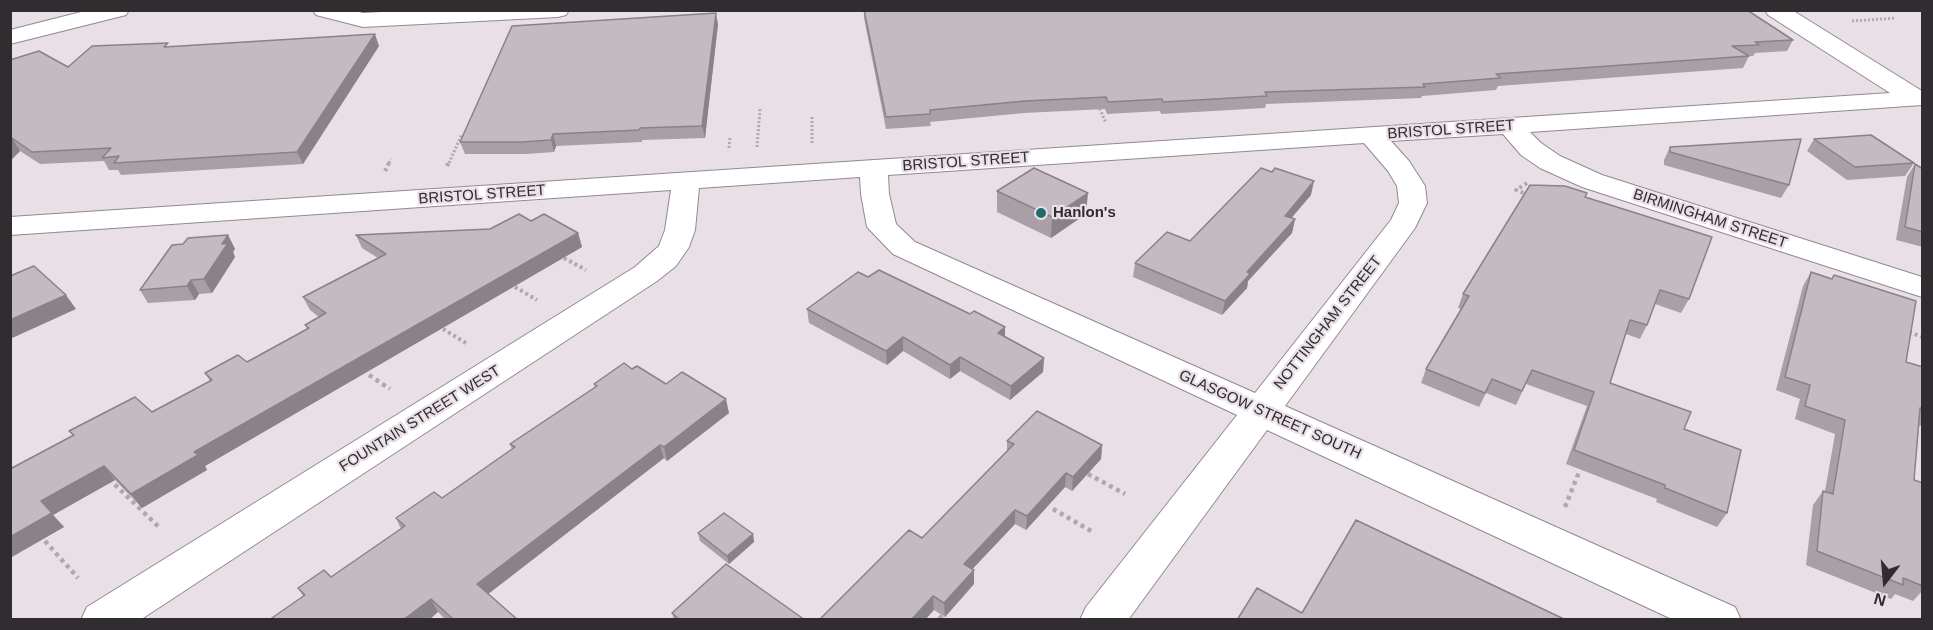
<!DOCTYPE html>
<style>
body{margin:0}
#map{position:relative;width:1933px;height:630px;overflow:hidden;background:#e9dfe7;font-family:Helvetica,sans-serif}
canvas{display:block}
.frame{position:absolute;inset:0;border:12px solid #302c2f;pointer-events:none}
.north{position:absolute;left:1855px;top:552px;width:60px;height:60px;-webkit-text-stroke:4px #e9dfe7;paint-order:stroke;rotate:196deg;font-size:16px;font-weight:700;line-height:24px;text-align:center;color:#302c2f}
.north::after{content:'';display:block;margin:auto;width:21px;height:27px;background:#302c2f;clip-path:polygon(50% 0,100% 100%,50% 72%,0 100%)}
</style>
<div id="map">
<canvas width="1933" height="630"></canvas>
<div class="frame"></div>
<div class="north">N</div>
</div>
<script>
const context = document.querySelector('canvas').getContext('2d');
context.lineJoin = 'round';
function toPath(rows) {
  const path = new Path2D();
  for (const r of rows) {
    path.moveTo(r[0], r[1]);
    for (let i = 2; i < r.length; i += 2) path.lineTo(r[i], r[i + 1]);
  }
  return path;
}
function trace(path, color, width, dash) {
  context.strokeStyle = color;
  context.lineWidth = width;
  context.lineCap = dash ? 'butt' : 'round';
  context.setLineDash(dash || []);
  context.stroke(path);
}
function fill(path, color) {
  context.fillStyle = color;
  context.fill(path, 'evenodd');
}
function label(font, color, halo, rows, align = 'center') {
  context.font = font + ' Helvetica,sans-serif';
  context.lineWidth = 4.5;
  context.setLineDash([]);
  context.textBaseline = 'middle';
  context.strokeStyle = halo;
  context.fillStyle = color;
  for (const [text, x, y, turn = 0] of rows) {
    context.save();
    context.translate(x, y);
    context.rotate((+turn || 0) * Math.PI / 180);
    context.textAlign = isNaN(turn) ? turn : align;
    if (halo) context.strokeText(text, 0, 0);
    context.fillText(text, 0, 0);
    context.restore();
  }
}
const pathFar2 = toPath([
 [1852,21,1896,18],
 [1098,105,1106,123],
 [812,117,812,143],
 [757,147,760,109],
 [729,148,730,137],
 [389,163,391,159],
 [449,163,462,134]
]);
const pathFar1 = toPath([
 [447,166,449,161],
 [385,171,390,161],
 [1527,183,1516,190,1529,195],
 [564,258,586,270],
 [515,287,537,300],
 [443,329,466,343],
 [1909,332,1922,337]
]);
const path = toPath([
 [369,375,390,389],
 [1088,474,1125,494],
 [109,479,160,528],
 [1565,507,1579,472],
 [1053,509,1093,532],
 [45,541,78,578],
 [939,616,944,620]
]);
const minor = toPath([
 [313,10,352,10,363,13,419,10,569,10,566,15,558,17,363,27,316,15,313,10],
 [1765,10,1792,10,1922,91,1922,105,1530,132,1541,143,1560,156,1602,175,1922,277,1922,297,1582,187,1540,168,1521,155,1503,134,1391,141,1409,161,1425,186,1427,203,1415,228,1285,406,1735,607,1741,620,1674,620,1267,430,1128,620,1080,620,1086,607,1237,415,893,254,867,227,861,194,860,177,699,188,695,230,689,247,676,266,657,281,140,620,81,620,87,607,635,267,659,246,665,230,671,190,10,235,10,217,1890,93,1768,15,1765,10],
 [1364,143,1388,171,1397,186,1399,203,1391,220,1255,393,915,242,896,224,889,194,888,175,1364,143]
]);
const primary = toPath([
 [89,10,129,10,126,15,10,44,10,30,89,10]
]);
const wall = toPath([
 [864,10,1747,10,1793,40,1787,51,1755,53,1753,56,1749,56,1743,68,1498,86,1496,90,1422,96,1421,98,1266,104,1265,108,1161,114,1160,111,1107,114,1105,109,1024,113,930,122,931,126,886,129,864,18],
 [718,24,705,138,642,140,642,142,556,146,554,152,526,154,465,154,460,142],
 [379,46,303,164,121,175,118,170,109,170,104,161,40,164,20,151,10,161,10,60,68,67,170,47],
 [1814,139,1914,163,1905,176,1847,180,1807,151],
 [1670,147,1789,185,1781,198,1664,165,1664,160],
 [1915,164,1923,169,1923,247,1896,240,1907,177],
 [997,191,1086,214,1051,238,997,212],
 [1311,195,1291,218,1295,219,1292,233,1248,281,1247,288,1222,315,1133,277,1135,263,1190,241],
 [1585,197,1689,299,1681,313,1655,304,1647,325,1640,339,1626,334,1610,383,1684,429,1727,513,1717,527,1656,502,1657,499,1566,464,1587,406,1526,384,1516,405,1486,393,1479,407,1421,383,1426,369,1461,309,1458,308,1463,294],
 [531,221,578,233,582,247,205,466,207,470,142,508,115,480,53,515,64,527,10,558,73,436,69,431,152,412,210,381,205,373,247,362,307,329,305,325,319,317,310,310,303,297,378,258,362,248,356,235,490,229],
 [228,235,235,249,233,252,235,257,212,293,199,294,195,300,148,303,140,290,183,244],
 [1811,272,1831,279,1834,275,1906,362,1923,367,1923,423,1920,426,1919,426,1914,480,1923,483,1923,590,1913,601,1895,594,1891,599,1806,565,1813,505,1823,491,1825,491,1835,434,1795,419,1800,399,1776,390,1803,286],
 [868,277,970,314,1005,327,1005,336,1044,358,1043,372,1010,400,960,371,950,379,903,351,887,365,809,323,807,309],
 [632,369,729,413,667,461,664,458,488,594,518,620,446,620,438,612,303,596,298,588,331,577,401,529,396,518,442,498,512,449,510,444,595,387,594,384],
 [1007,441,1102,445,1101,459,1072,491,1065,487,1026,530,1015,524,972,569,974,570,974,584,945,617,934,610,922,538,1007,452],
 [698,533,753,534,754,542,729,564,700,541],
 [672,613,805,620,674,620]
]);
const shadedWall = toPath([
 [716,13,718,24,705,138,702,126],
 [375,34,379,46,303,164,297,152],
 [553,134,556,146,554,152,551,140],
 [12,138,20,151,10,161,10,140],
 [1314,181,1311,195,1282,229,1285,216],
 [1088,193,1086,214,1051,238,1052,217],
 [1295,219,1292,233,1248,281,1247,288,1222,315,1225,301,1247,272],
 [578,233,582,247,205,466,207,470,142,508,131,494,194,452],
 [228,235,235,249,233,252,235,257,212,293,204,279,222,244],
 [191,280,199,294,195,300,187,286],
 [66,295,76,309,10,339,10,320],
 [1005,327,1005,341,998,333],
 [903,337,903,351,887,365,886,351],
 [960,357,960,371,950,379,950,365],
 [1044,358,1043,372,1010,400,1011,386],
 [726,399,729,413,667,461,664,447],
 [660,445,664,458,483,598,477,584],
 [1102,445,1101,459,1072,491,1073,477],
 [104,466,115,480,53,515,64,527,10,558,10,537,41,501],
 [1066,473,1065,487,1026,530,1027,516],
 [1015,510,1015,524,964,578,964,564],
 [753,534,754,542,729,564,727,556],
 [974,570,974,584,945,617,944,603],
 [933,596,934,610,925,620,911,620],
 [431,599,438,612,429,620,403,620]
]);
const building = toPath([
 [864,10,1747,10,1793,40,1755,42,1759,45,1732,46,1749,56,1496,74,1501,78,1423,84,1425,87,1265,92,1267,96,1163,102,1162,99,1108,102,1106,97,1025,101,930,110,930,114,886,117,864,10],
 [716,13,702,126,640,128,639,130,553,134,551,140,522,142,460,142,512,26,716,13],
 [375,34,297,152,114,163,119,156,102,158,111,148,32,152,12,138,10,140,10,60,39,51,68,67,92,46,168,43,164,47,375,34],
 [1871,135,1914,163,1855,167,1814,139,1871,135],
 [1801,139,1789,185,1670,152,1670,147,1801,139],
 [1915,164,1923,169,1923,232,1905,227,1915,164],
 [1034,168,1088,193,1052,217,997,191,1034,168],
 [1261,168,1272,172,1275,168,1314,181,1285,216,1295,219,1247,272,1250,274,1225,301,1135,263,1167,232,1190,241,1261,168],
 [1530,185,1565,186,1587,193,1585,197,1712,237,1689,299,1660,290,1647,325,1630,320,1610,383,1691,412,1684,429,1741,450,1727,513,1665,488,1665,485,1574,450,1594,392,1532,370,1522,391,1492,379,1485,393,1426,369,1469,296,1463,294,1530,185],
 [519,214,531,221,544,214,578,233,194,452,198,455,131,494,104,466,41,501,52,513,10,537,10,469,74,435,69,431,135,397,152,412,212,380,205,373,238,355,247,362,309,328,305,325,326,313,303,297,386,254,356,235,490,229,519,214],
 [228,235,222,244,228,243,204,279,191,280,187,286,140,290,172,245,183,244,188,238,228,235],
 [34,266,66,295,10,320,10,276,34,266],
 [879,270,970,314,974,311,1005,327,998,333,1044,358,1011,386,960,357,950,365,903,337,886,351,807,309,858,272,868,277,879,270],
 [1811,272,1832,279,1834,275,1916,301,1906,362,1923,367,1923,409,1920,408,1914,480,1923,483,1923,586,1903,578,1903,585,1817,551,1823,491,1833,494,1845,420,1805,406,1810,385,1785,377,1811,272],
 [624,363,632,369,637,366,666,384,682,372,726,399,664,447,660,445,477,584,518,620,454,620,431,599,403,620,269,620,305,595,298,588,324,570,331,577,405,526,396,518,434,492,442,498,515,447,510,444,597,386,594,384,624,363],
 [1037,411,1102,445,1073,477,1066,473,1027,516,1015,510,964,564,974,570,944,603,933,596,911,620,819,620,909,530,922,538,1014,444,1007,441,1037,411],
 [724,513,753,534,727,556,698,533,724,513],
 [1356,520,1566,620,1237,620,1257,588,1302,613,1356,520],
 [726,564,805,620,680,620,672,613,726,564]
]);
const markers = [
 [1041,213,6,"#206c6c"]
];
const streetNames = [
 ["BRISTOL STREET",1451,130,-4],
 ["BRISTOL STREET",966,162,-4],
 ["BRISTOL STREET",482,195,-4],
 ["BIRMINGHAM STREET",1710,219,18],
 ["NOTTINGHAM STREET",1328,323,-52],
 ["GLASGOW STREET SOUTH",1270,415,24],
 ["FOUNTAIN STREET WEST",420,419,-32]
];
const poiNames = [
 ["Hanlon's",1053,213]
];
trace(minor, '#928990', 2);
trace(primary, '#928990', 2);
trace(pathFar2, '#b0a8ae', 3, [2, 2]);
trace(pathFar1, '#b0a8ae', 4, [3, 3]);
trace(path, '#b0a8ae', 4.5, [4, 4]);
fill(minor, '#fff');
fill(primary, '#fff');
fill(wall, '#a9a0a7');
fill(shadedWall, '#898288');
fill(building, '#c4bac2');
trace(building, '#898288', 1.5);
for (const [x, y, r, color] of markers) {
  const dot = new Path2D();
  dot.arc(x, y, r, 0, 2 * Math.PI);
  context.fillStyle = color;
  context.fill(dot);
  trace(dot, '#e9dfe7', 2);
}
label('15px', '#302c2f', '#e9dfe7', streetNames);
label('bold 15px', '#302c2f', '#e9dfe7', poiNames, 'left');
</script>
